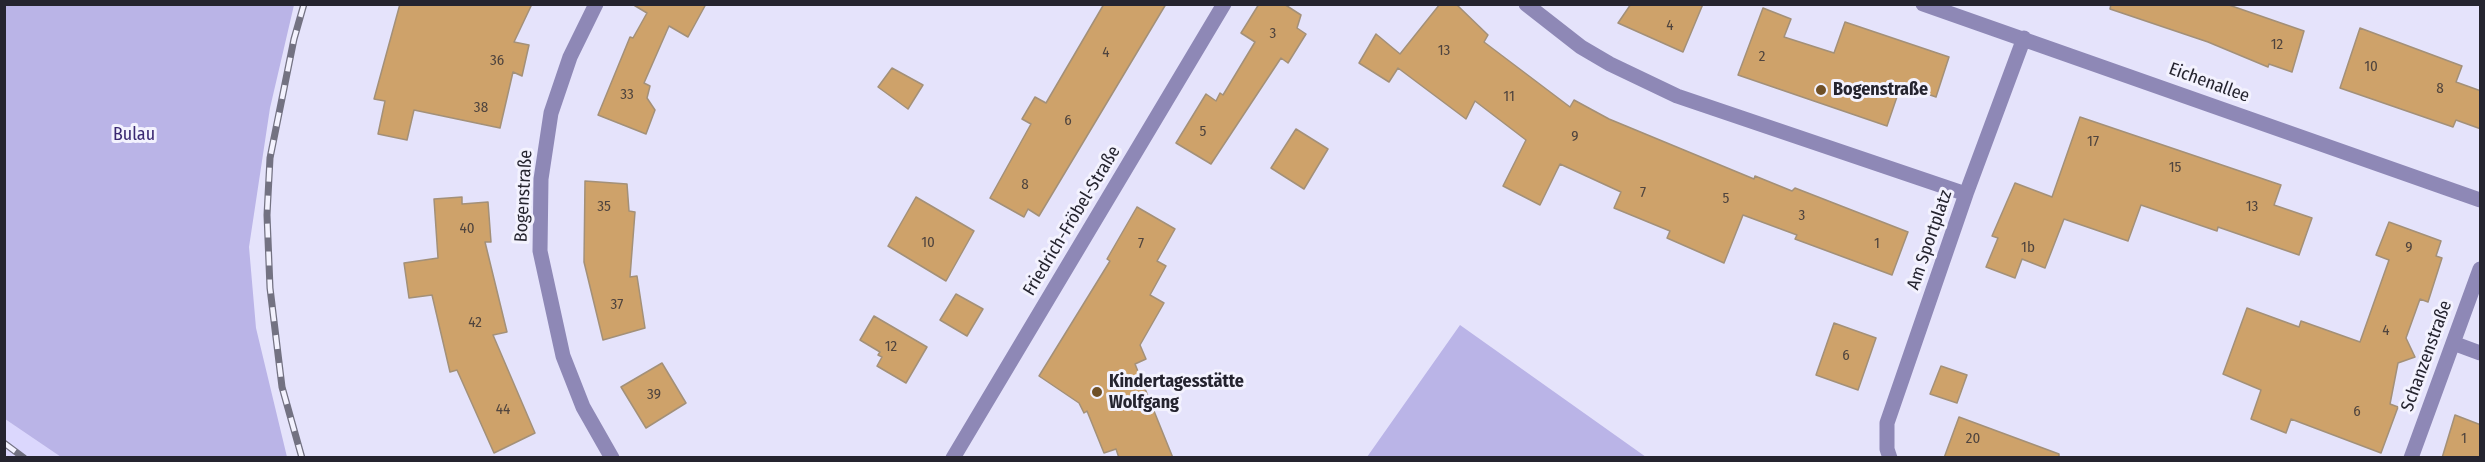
<!DOCTYPE html>
<meta charset="utf-8">
<style>
body{margin:0}
#map{position:relative;width:2485px;height:462px;overflow:hidden;background:#e5e3fb;font-family:"Fira Sans Condensed",sans-serif}
canvas{display:block}
.frame{position:absolute;inset:0;border:6px solid #25242f;pointer-events:none}
</style>
<div id="map">
<canvas width="2485" height="462"></canvas>
<div class="frame"></div>
</div>
<script>
const context = document.querySelector('canvas').getContext('2d');
context.lineJoin = 'round';
function fill(path, color) {
  context.fillStyle = color;
  context.fill(path, 'evenodd');
}
function toPath(rows) {
  const path = new Path2D();
  for (const r of rows) {
    path.moveTo(r[0], r[1]);
    for (let i = 2; i < r.length; i += 2) path.lineTo(r[i], r[i + 1]);
  }
  return path;
}
function trace(path, color, width, dash) {
  context.strokeStyle = color;
  context.lineWidth = width;
  context.lineCap = dash ? 'butt' : 'round';
  context.setLineDash(dash || []);
  context.stroke(path);
}
function label(font, color, halo, rows, align = 'center') {
  context.font = font + ' "Fira Sans Condensed",sans-serif';
  context.lineWidth = 6;
  context.setLineDash([]);
  context.textBaseline = 'middle';
  context.strokeStyle = halo;
  context.fillStyle = color;
  for (const [text, x, y, turn = 0] of rows) {
    context.save();
    context.translate(x, y);
    context.rotate((+turn || 0) * Math.PI / 180);
    context.textAlign = isNaN(turn) ? turn : align;
    if (halo) context.strokeText(text, 0, 0);
    context.fillText(text, 0, 0);
    context.restore();
  }
}
const built = toPath([
 [4,419,5,419,61,457,5,457]
]);
const green = toPath([
 [5,4,294,5,270,108,249,247,256,328,287,457,61,457,5,419],
 [1460,325,1646,457,1367,457]
]);
const building = toPath([
 [400,4,532,4,514,42,529,45,522,76,513,72,500,128,414,110,407,140,378,134,385,101,374,99,400,4],
 [632,4,706,4,688,37,669,26,644,83,650,86,647,98,655,110,646,134,598,115,630,37,633,38,647,13,632,4],
 [1104,4,1166,4,1039,216,1028,209,1024,217,990,198,1031,124,1022,119,1035,97,1046,103,1104,4],
 [1259,4,1284,4,1301,15,1297,28,1306,34,1288,63,1281,58,1211,164,1176,143,1206,94,1216,101,1220,93,1223,95,1255,42,1241,33,1259,4],
 [1440,4,1456,4,1488,35,1484,42,1570,107,1574,100,1609,119,1754,179,1755,176,1792,191,1795,188,1908,232,1892,275,1795,239,1797,235,1743,215,1724,263,1667,238,1670,231,1614,208,1621,192,1560,164,1540,205,1503,186,1526,140,1475,101,1466,119,1398,68,1389,82,1359,63,1376,34,1400,54,1440,4],
 [1631,4,1703,4,1683,52,1618,23,1631,4],
 [2111,4,2226,4,2304,31,2292,72,2269,64,2268,67,2208,42,2110,9,2111,4],
 [1763,8,1791,19,1784,37,1834,53,1845,22,1949,57,1936,97,1901,85,1887,126,1738,75,1763,8],
 [2360,28,2462,66,2456,82,2481,91,2481,129,2456,120,2453,127,2340,88,2360,28],
 [892,68,923,85,908,109,878,87,892,68],
 [2080,117,2281,185,2274,205,2312,218,2299,255,2218,227,2217,231,2141,205,2128,241,2064,219,2045,268,2022,259,2015,278,1986,267,1998,238,1992,236,2015,183,2052,197,2080,117],
 [1296,129,1328,149,1304,189,1271,168,1296,129],
 [585,181,627,184,629,211,635,212,630,277,637,276,645,328,603,340,584,262,585,181],
 [462,197,462,204,488,202,491,242,485,242,507,332,493,335,535,433,494,453,457,370,450,372,432,295,409,298,404,263,438,258,434,199,462,197],
 [916,197,974,231,946,281,888,246,916,197],
 [1137,207,1175,229,1157,261,1166,266,1150,295,1164,303,1140,345,1146,359,1135,364,1173,458,1119,458,1116,449,1104,453,1087,411,1084,413,1079,403,1039,376,1110,261,1107,259,1137,207],
 [2389,222,2441,241,2436,256,2442,258,2428,302,2420,299,2406,338,2415,357,2398,363,2390,404,2398,407,2381,453,2291,419,2286,433,2251,419,2261,390,2223,374,2247,308,2299,327,2301,321,2360,342,2389,260,2376,255,2389,222],
 [956,294,983,309,967,336,940,320,956,294],
 [874,316,927,347,906,383,877,366,882,357,878,355,880,352,860,340,874,316],
 [1834,323,1876,338,1858,390,1816,375,1834,323],
 [662,363,686,403,646,428,621,387,662,363],
 [1941,366,1967,375,1957,403,1930,394,1941,366],
 [2455,415,2481,425,2481,458,2442,458,2455,415],
 [1959,417,2059,454,2059,458,1944,458,1959,417]
]);
const minor = toPath([
 [596,4,570,57,551,113,541,179,540,251,563,356,583,407,612,458],
 [1526,4,1581,47,1610,64,1677,96,1966,194],
 [1923,4,2480,200],
 [2453,343,2480,353],
 [953,458,1224,4],
 [1890,458,1887,449,1887,423,1966,194,2024,38],
 [2411,458,2480,269]
]);
const rail = toPath([
 [4,443,24,458],
 [302,458,282,387,270,288,267,215,270,158,294,39,304,4]
]);
const markers = [
 [1821,90,6,"#6f5026"],
 [1097,392,6,"#6f5026"]
];
const numberNames = [
 ["4",1670,26],
 ["3",1273,34],
 ["12",2277,45],
 ["13",1444,51],
 ["4",1106,53],
 ["2",1762,57],
 ["36",497,61],
 ["10",2371,67],
 ["8",2440,89],
 ["33",627,95],
 ["11",1509,97],
 ["38",481,108],
 ["6",1068,121],
 ["5",1203,132],
 ["9",1575,137],
 ["17",2093,142],
 ["15",2175,168],
 ["8",1025,185],
 ["7",1643,193],
 ["5",1726,199],
 ["35",604,207],
 ["13",2252,207],
 ["3",1802,216],
 ["40",467,229],
 ["10",928,243],
 ["7",1141,244],
 ["1",1877,244],
 ["1b",2028,248],
 ["9",2409,248],
 ["37",617,305],
 ["42",475,323],
 ["4",2386,331],
 ["12",891,347],
 ["6",1846,356],
 ["39",654,395],
 ["44",503,410],
 ["6",2357,412],
 ["20",1973,439],
 ["1",2464,439]
];
const streetNames = [
 ["Eichenallee",2209,83,20],
 ["Bogenstraße",524,196,-87],
 ["Friedrich-Fröbel-Straße",1072,221,-59],
 ["Am Sportplatz",1930,240,-71],
 ["Schanzenstraße",2427,356,-70]
];
const poiNames = [
 ["Bogenstraße",1833,90],
 ["Kindertagesstätte",1109,382],
 ["Wolfgang",1109,403]
];
const parkNames = [
 ["Bulau",134,135]
];
fill(built, '#dbd7fd');
fill(green, '#bab4e7');
fill(building, '#cea26a');
trace(building, '#a39078', 1.5);
trace(minor, '#8e88b6', 15);
trace(rail, '#737282', 7);
trace(rail, '#f3f2fe', 4.5, [14]);
for (const [x, y, r, color] of markers) {
  const dot = new Path2D();
  dot.arc(x, y, r, 0, 2 * Math.PI);
  context.fillStyle = color;
  context.fill(dot);
  trace(dot, '#f3f2fe', 2);
}
label('15px', '#4f443e', null, numberNames);
label('18px', '#25242f', '#f3f2fe', streetNames);
label('bold 18px', '#25242f', '#f3f2fe', poiNames, 'left');
label('18px', '#3a2972', '#f3f2fe', parkNames);
</script>
